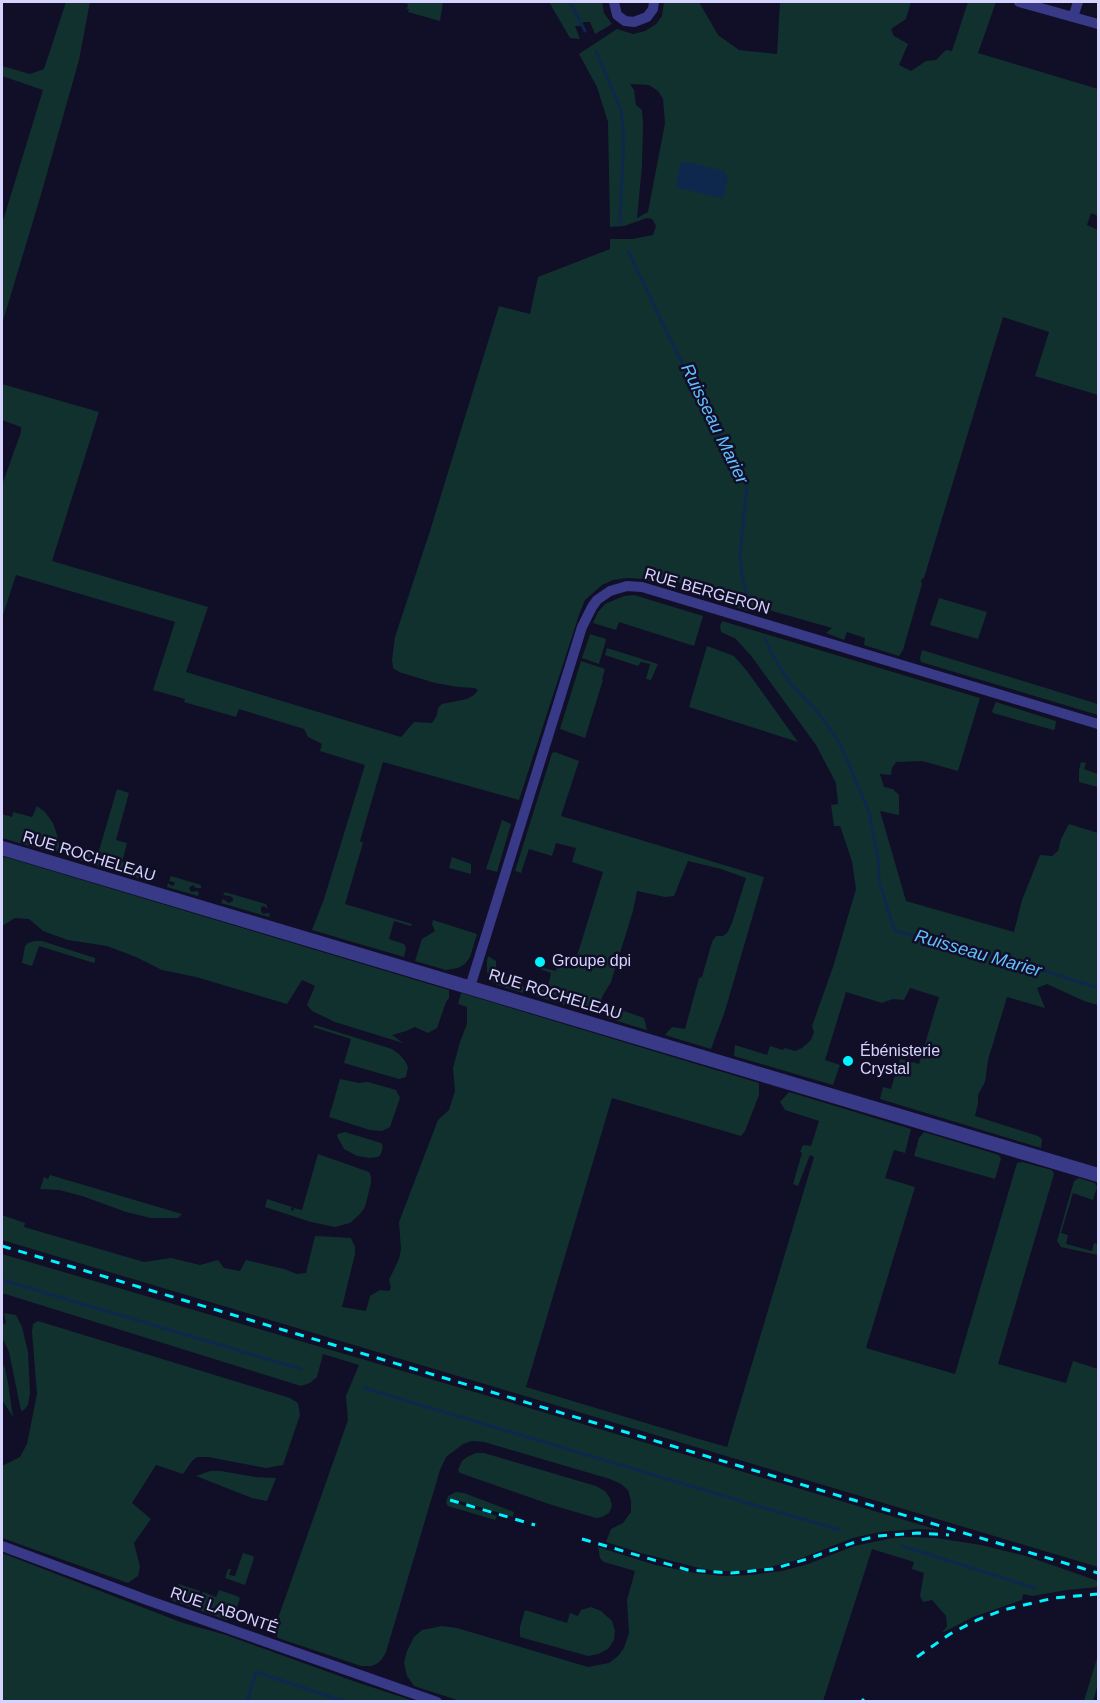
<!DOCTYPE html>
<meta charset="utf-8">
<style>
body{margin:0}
#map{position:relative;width:1100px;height:1703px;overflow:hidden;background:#110e27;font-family:Helvetica,sans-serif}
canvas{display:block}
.frame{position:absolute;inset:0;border:3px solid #d6d4ff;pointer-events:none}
</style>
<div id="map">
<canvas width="1100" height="1703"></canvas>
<div class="frame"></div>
</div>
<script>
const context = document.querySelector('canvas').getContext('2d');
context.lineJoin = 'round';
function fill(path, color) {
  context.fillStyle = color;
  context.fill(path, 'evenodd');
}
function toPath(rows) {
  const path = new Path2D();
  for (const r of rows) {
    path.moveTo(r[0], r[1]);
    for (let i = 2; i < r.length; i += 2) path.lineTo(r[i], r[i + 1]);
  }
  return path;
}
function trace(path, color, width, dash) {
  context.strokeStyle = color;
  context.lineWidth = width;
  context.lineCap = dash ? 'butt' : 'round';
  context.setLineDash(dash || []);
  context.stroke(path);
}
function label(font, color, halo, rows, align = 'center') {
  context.font = font + ' Helvetica,sans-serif';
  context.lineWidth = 5;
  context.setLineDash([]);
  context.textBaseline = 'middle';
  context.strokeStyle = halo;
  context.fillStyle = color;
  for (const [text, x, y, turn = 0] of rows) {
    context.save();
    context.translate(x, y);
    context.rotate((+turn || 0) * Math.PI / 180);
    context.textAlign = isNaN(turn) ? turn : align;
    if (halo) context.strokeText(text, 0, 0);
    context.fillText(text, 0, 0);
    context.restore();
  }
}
const green = toPath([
 [66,2,90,2,79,60,40,198,2,324,2,224,43,90,2,76,2,66,30,74,44,69],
 [400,2,443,2,440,21,408,12,409,9,407,9,408,4],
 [549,2,602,2,604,13,612,24,595,34,590,22,584,22,580,26,575,26,580,39,570,38],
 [664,2,699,2,718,35,739,50,777,54,780,2,911,2,906,19,891,29,894,36,908,44,899,65,911,71,926,61,936,60,946,50,952,51,968,2,996,2,978,53,1098,89,1098,216,1091,213,1087,225,1098,230,1098,395,1035,376,1049,332,1003,317,924,578,921,580,922,584,903,650,899,656,864,645,865,638,847,632,844,640,826,633,832,628,758,607,752,612,724,604,725,599,719,593,662,578,661,585,643,579,627,578,613,580,602,585,585,600,580,612,519,800,383,762,360,841,363,843,345,904,412,924,411,926,394,921,389,939,404,944,406,948,404,957,312,930,324,899,365,765,320,751,322,744,308,737,304,729,239,709,236,717,184,702,185,699,153,690,175,622,16,575,2,618,2,485,21,432,21,427,2,420,2,384,99,412,52,561,208,607,186,672,401,737,414,722,432,723,437,715,438,708,442,704,467,699,474,695,478,690,475,688,458,687,435,683,399,672,393,668,392,660,395,637,430,531,499,306,530,314,538,277,610,249,610,239,632,239,653,235,656,226,652,219,647,218,624,226,610,227,608,122,597,87,579,54,617,29,633,34,645,31,656,24,662,16],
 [630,84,649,85,658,91,663,99,665,123,648,212,637,218,642,166,643,124,642,110,636,105,634,90],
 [634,595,703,616,694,646,619,622,616,630,593,623,598,612,605,604,624,596],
 [939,598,987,612,978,639,930,625],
 [722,621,980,698,958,771,922,761,896,762,892,768,891,775,880,774,884,787,893,789,899,795,899,815,880,811,906,901,1014,932,1022,900,1040,855,1052,856,1058,851,1061,839,1069,824,1098,833,1098,1005,1084,1001,1047,984,1037,988,1045,1008,1007,997,988,1060,985,1082,978,1095,978,1103,975,1116,1038,1136,1042,1139,1041,1148,880,1099,883,1087,891,1089,900,1059,919,1064,939,997,910,988,904,1000,893,999,882,1003,846,992,825,1060,840,1065,833,1085,734,1056,735,1045,767,1055,770,1046,783,1050,785,1048,795,1051,802,1048,811,1040,814,1032,812,1026,833,967,856,889,852,861,840,826,834,826,831,805,838,804,836,783,816,745,752,657,736,639,721,632,720,626],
 [590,634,606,639,606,640,599,664,582,658],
 [707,646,734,656,747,671,798,742,689,707],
 [607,648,658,664,651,680,646,679,650,664,641,662,638,666,605,655],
 [922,650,1098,704,1098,715,921,662,920,658],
 [581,661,605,669,602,679,603,680,585,738,560,729],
 [996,702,1056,721,1055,729,1053,730,993,713,992,711],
 [555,752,579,761,561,816,764,877,725,1011,711,1049,665,1035,672,1027,685,1029,699,978,702,977,712,942,716,936,723,936,727,933,732,923,746,878,721,869,688,861,674,896,665,897,637,891,633,911,611,982,602,997,599,1015,535,996,538,989,544,990,548,987,551,973,540,969,540,967,556,971,557,968,555,967,556,964,573,969,603,872,572,862,576,848,556,843,552,856,529,849,521,873,515,871,552,753],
 [1081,762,1086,763,1084,769,1098,774,1098,787,1079,782,1079,770],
 [117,789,129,793,116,840,127,843,122,862,155,872,154,876,148,874,146,876,147,878,152,880,151,882,81,861,80,858,83,850,98,854],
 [37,806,45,812,53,823,59,841,59,848,57,851,50,852,2,838,2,814,12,817,13,812,32,817],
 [502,820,511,824,497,872,486,869],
 [2,856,449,990,449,998,446,1002,437,1028,428,1033,415,1027,406,1031,392,1035,403,1043,335,1022,312,1011,307,1005,315,986,302,980,287,1004,196,977,162,970,136,957,107,946,68,940,43,931,29,919,15,918,2,926],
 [452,857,471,864,471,874,449,868],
 [171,876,201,885,201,888,196,888,193,885,189,888,191,892,197,891,199,893,198,896,167,887,168,883,172,886,175,884,174,882,169,881],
 [225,892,266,904,268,909,264,906,261,907,261,911,263,914,270,913,269,917,221,903,223,899,229,903,233,901,233,898,230,896,223,895],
 [433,920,477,934,470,957,465,964,458,968,446,970,415,961,422,939,435,931,432,924],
 [34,941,42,941,95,958,95,961,94,963,39,946,32,966,22,963,25,946,28,943],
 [488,956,496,961,496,967,499,974,519,982,518,985,524,987,523,993,497,985,493,982,487,972,487,961],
 [461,993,759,1083,759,1095,745,1131,741,1136,612,1098,526,1387,699,1439,727,1447,814,1157,810,1155,798,1186,793,1184,802,1153,800,1152,803,1145,811,1146,819,1121,785,1110,780,1102,789,1092,911,1129,905,1153,894,1150,885,1178,915,1187,866,1348,955,1374,1017,1163,1022,1162,1052,1170,1054,1174,998,1364,1066,1383,1073,1361,1098,1369,1098,1567,2,1240,2,1215,25,1223,24,1227,144,1262,171,1258,200,1265,218,1260,224,1268,240,1271,246,1260,284,1269,297,1274,306,1273,315,1236,351,1238,355,1247,355,1254,342,1307,366,1311,370,1296,380,1290,389,1291,391,1288,389,1280,399,1259,401,1249,399,1222,438,1120,449,1110,455,1091,453,1068,460,1042,467,1024,467,1007,458,1004],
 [618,1009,644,1018,647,1030,607,1018,610,1012],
 [315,1025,392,1049,399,1054,405,1061,408,1067,406,1077,399,1079,344,1063,351,1039,313,1027],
 [340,1079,359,1083,368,1082,396,1090,400,1098,390,1127,382,1131,370,1130,329,1117],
 [345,1132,381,1143,383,1146,381,1154,378,1157,370,1158,357,1156,344,1149,337,1136,338,1134],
 [924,1132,999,1155,1001,1159,995,1179,914,1156,919,1138],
 [318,1154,369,1172,371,1177,371,1183,365,1207,360,1214,350,1223,335,1227,311,1222,265,1207,267,1199,292,1207,291,1210,293,1211,294,1208,302,1210],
 [50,1175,182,1214,178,1218,151,1218,126,1212,82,1196,59,1190,40,1189,44,1177,48,1179],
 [1079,1178,1095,1183,1097,1187,1093,1200,1073,1193,1061,1233,1068,1235,1066,1244,1092,1251,1094,1243,1098,1244,1098,1255,1061,1247,1057,1241,1074,1181],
 [2,1254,509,1402,938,1530,918,1529,880,1532,853,1538,794,1561,766,1568,737,1571,715,1571,695,1567,641,1553,606,1542,611,1529,623,1523,631,1512,631,1501,628,1490,621,1484,610,1479,484,1442,472,1441,463,1444,446,1457,440,1470,386,1652,382,1659,378,1663,372,1666,361,1666,278,1638,275,1633,276,1624,348,1420,346,1396,359,1365,323,1354,317,1377,310,1383,301,1386,2,1293],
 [4,1313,16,1315,22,1327,28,1352,30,1393,28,1405,23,1411,21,1410,20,1406,9,1352,2,1337,2,1323,6,1324],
 [38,1321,290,1398,298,1403,300,1415,283,1465,266,1468,208,1457,197,1457,192,1461,183,1474,156,1465,132,1503,151,1519,134,1543,140,1567,138,1576,128,1583,2,1538,2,1466,20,1457,27,1444,37,1394,32,1332,33,1324],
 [2,1363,5,1368,8,1383,13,1417,2,1400],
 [476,1453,484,1453,596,1486,605,1491,610,1498,612,1506,609,1513,602,1517,596,1518,552,1505,460,1473,458,1470,462,1461,467,1457],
 [210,1471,221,1471,255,1477,276,1478,267,1501,252,1498,196,1476],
 [456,1492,464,1493,514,1512,513,1517,450,1498,449,1501,497,1516,495,1520,448,1506,446,1503,448,1496],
 [909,1537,936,1538,981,1545,1026,1556,1098,1581,1098,1587,1067,1590,1032,1596,1023,1594,1022,1600,973,1617,942,1633,947,1626,946,1616,932,1600,923,1602,920,1596,924,1573,912,1569,914,1562,872,1549,823,1701,460,1701,414,1686,407,1676,404,1663,407,1651,414,1637,422,1630,442,1626,457,1628,588,1667,609,1663,618,1656,624,1648,629,1633,627,1600,635,1571,604,1562,600,1558,598,1547,655,1565,695,1573,723,1576,750,1575,782,1571,808,1564,854,1546,893,1538],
 [2,1553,183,1623,226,1635,356,1682,414,1701,5,1702,2,1700],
 [243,1553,253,1556,254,1558,245,1585,225,1578,228,1569,231,1569,229,1575,235,1576],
 [179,1584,200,1591,194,1608,173,1601,172,1599],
 [219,1590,237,1596,240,1598,234,1617,231,1619,226,1620,196,1609,203,1592,216,1597],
 [591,1607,601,1611,612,1621,615,1631,614,1640,608,1649,598,1654,588,1656,520,1637,520,1627,525,1610,567,1623,570,1613,578,1616,581,1610],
 [1098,1655,1098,1684,1093,1701,1084,1701]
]);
const water = toPath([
 [682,162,687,162,724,171,728,179,723,199,679,188,676,185,680,166]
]);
const stream = toPath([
 [570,2,585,31],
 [596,51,621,110,624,138,620,217,621,224],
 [628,251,677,353,747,485,740,554,742,577,751,608],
 [765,638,773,656,790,683,820,715,839,742,869,812,878,859,879,881,895,931,1004,958,1098,988],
 [2,1280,301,1369],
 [364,1388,734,1499,840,1530],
 [902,1546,1035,1588],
 [247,1702,256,1672,346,1702]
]);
const minor = toPath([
 [614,2,617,15,625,21,634,22,647,17,653,9,654,2],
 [1019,2,1098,24],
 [1073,17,1078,2],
 [470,987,582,627,592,607,597,600,610,591,627,586,642,587,1098,724],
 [2,1546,147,1600,437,1702]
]);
const tertiary = toPath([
 [2,848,1098,1175]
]);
const rail = toPath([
 [2,1246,1098,1573],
 [450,1500,535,1525],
 [582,1539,688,1570,731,1573,773,1569,807,1559,861,1540,878,1536,918,1533,949,1535],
 [917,1657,950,1634,977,1620,1003,1610,1054,1598,1098,1594],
 [861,1702,864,1699]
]);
const markers = [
 [540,962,6,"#00f4ff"],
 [848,1061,6,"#00f4ff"]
];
const streetNames = [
 ["RUE BERGERON",707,592,16],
 ["RUE ROCHELEAU",89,857,17],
 ["RUE ROCHELEAU",555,995,17],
 ["RUE LABONTÉ",224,1611,19]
];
const poiNames = [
 ["Groupe dpi",552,962],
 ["Ébénisterie",860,1052],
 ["Crystal",860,1070]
];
const waterNames = [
 ["Ruisseau Marier",714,424,64],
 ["Ruisseau Marier",978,954,16]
];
fill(green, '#11312e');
fill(water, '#0d284c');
trace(stream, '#0d284c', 3);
trace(minor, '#383a87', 10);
trace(tertiary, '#383a87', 14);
trace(rail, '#00f4ff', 3, [9, 8]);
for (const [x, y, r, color] of markers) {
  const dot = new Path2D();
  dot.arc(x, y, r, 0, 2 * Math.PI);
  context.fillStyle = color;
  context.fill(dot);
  trace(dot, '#110e27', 2);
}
label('16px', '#d6d4ff', '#110e27', streetNames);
label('16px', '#d6d4ff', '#110e27', poiNames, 'left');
label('italic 18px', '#62bfff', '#110e27', waterNames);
</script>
